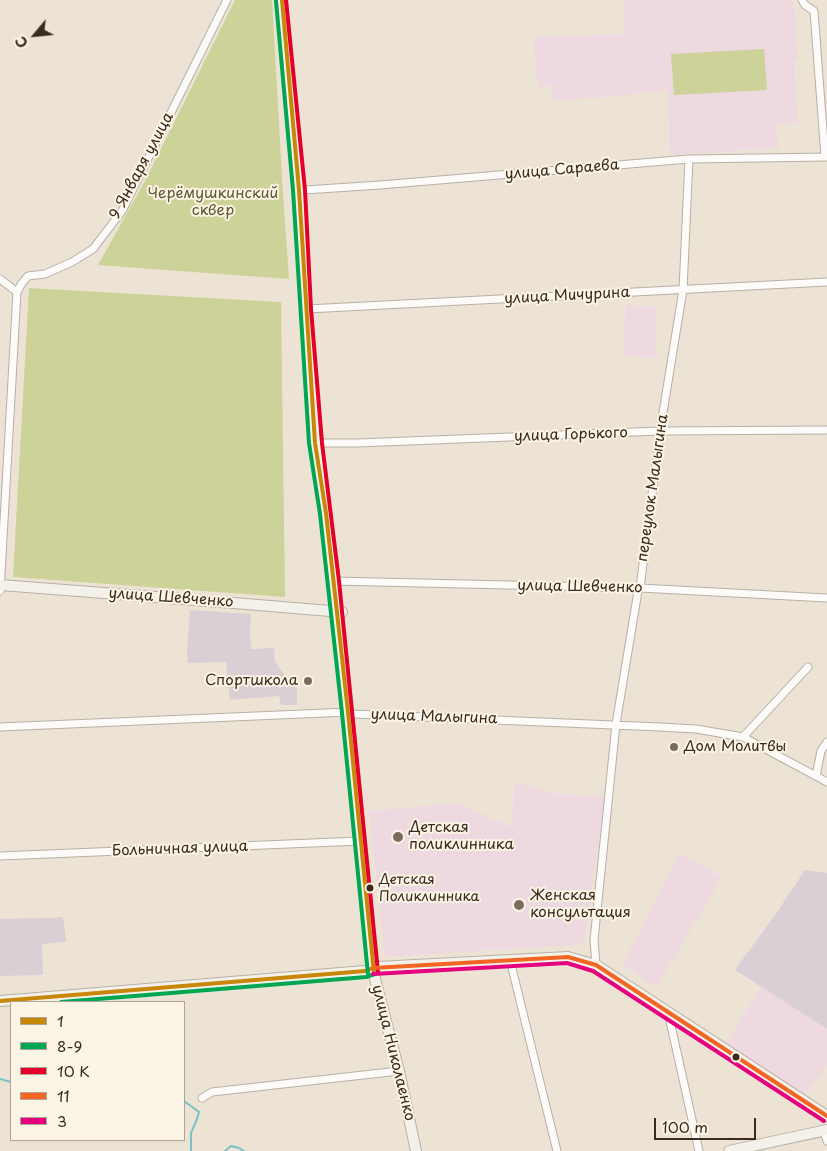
<!DOCTYPE html>
<meta charset="utf-8">
<style>
body{margin:0}
#map{position:relative;width:827px;height:1151px;overflow:hidden;background:#ece3d5;font-family:"Playpen Sans",sans-serif}
canvas{display:block}
.legend{position:absolute;left:10px;top:1001px;width:175px;height:140px;box-sizing:border-box;background:#fcf5e5;border:1px solid #afa495;margin:0;padding:6px 9px;list-style:none;font-size:15px;color:#3b2a1e}
.legend li{display:flex;align-items:center;gap:10px;height:25px}
.legend b{width:25px;border:1px solid #afa495}
.north{position:absolute;left:10px;top:10px;width:50px;height:50px;-webkit-text-stroke:4px #fcf5e5;paint-order:stroke;rotate:242deg;font-size:14px;font-weight:700;line-height:20px;text-align:center;color:#3b2a1e}
.north::after{content:'';display:block;margin:auto;width:18px;height:22px;background:#3b2a1e;clip-path:polygon(50% 0,100% 100%,50% 72%,0 100%)}
.scale{position:absolute;left:654px;top:1118px;width:102px;height:22px;box-sizing:border-box;border:2px solid #3b2a1e;border-top:0;padding-left:6px;font-size:15px;line-height:18px;white-space:nowrap;color:#3b2a1e;-webkit-text-stroke:4px #fcf5e5;paint-order:stroke}
</style>
<div id="map">
<canvas width="827" height="1151"></canvas>
<ul class="legend">
<li><b style="height:6px;background:#c88708"></b>1</li>
<li><b style="height:6px;background:#00a651"></b>8-9</li>
<li><b style="height:6px;background:#e4002b"></b>10 К</li>
<li><b style="height:6px;background:#f26522"></b>11</li>
<li><b style="height:6px;background:#e5007d"></b>3</li>
</ul>
<div class="north">С</div>
<div class="scale">100 m</div>
</div>
<script>
const context = document.querySelector('canvas').getContext('2d');
context.lineJoin = 'round';
function fill(path, color) {
  context.fillStyle = color;
  context.fill(path, 'evenodd');
}
function toPath(rows) {
  const path = new Path2D();
  for (const r of rows) {
    path.moveTo(r[0], r[1]);
    for (let i = 2; i < r.length; i += 2) path.lineTo(r[i], r[i + 1]);
  }
  return path;
}
function trace(path, color, width, dash) {
  context.strokeStyle = color;
  context.lineWidth = width;
  context.lineCap = dash ? 'butt' : 'round';
  context.setLineDash(dash || []);
  context.stroke(path);
}
function label(font, color, halo, rows, align = 'center') {
  context.font = font + ' "Playpen Sans",sans-serif';
  context.lineWidth = 4;
  context.setLineDash([]);
  context.textBaseline = 'middle';
  context.strokeStyle = halo;
  context.fillStyle = color;
  for (const [text, x, y, turn = 0] of rows) {
    context.save();
    context.translate(x, y);
    context.rotate((+turn || 0) * Math.PI / 180);
    context.textAlign = isNaN(turn) ? turn : align;
    if (halo) context.strokeText(text, 0, 0);
    context.fillText(text, 0, 0);
    context.restore();
  }
}
const built = toPath([
 [623,0,791,0,794,5,798,60,794,61,798,123,776,125,779,148,670,155,668,90,630,95,554,101,552,86,538,87,533,37,625,34],
 [626,305,657,307,655,358,623,356],
 [514,782,558,794,605,797,584,944,385,957,369,811,458,803,512,827],
 [680,854,722,877,656,987,622,965],
 [761,987,827,1029,827,1064,805,1097,740,1056,742,1053,738,1051,737,1053,724,1046]
]);
const industrial = toPath([
 [190,610,251,614,250,632,251,649,274,648,275,661,291,685,297,685,297,705,281,705,279,696,230,700,226,662,188,663,187,652],
 [805,870,827,873,827,1029,735,970,777,912],
 [63,917,66,942,42,944,43,975,0,976,0,919,47,918]
]);
const green = toPath([
 [235,0,272,0,283,194,289,279,98,265,145,181],
 [764,49,767,90,674,95,671,54],
 [29,288,281,302,285,597,13,577]
]);
const stream = toPath([
 [0,1079,11,1082],
 [184,1101,199,1112,197,1119,191,1133,191,1151],
 [225,1151,231,1146,239,1148,244,1151]
]);
const street = toPath([
 [802,0,805,5,814,11,825,157],
 [300,194,305,190,380,185,689,159,827,157],
 [0,279,17,292,0,591],
 [17,292,22,283,28,276,45,274,72,262,93,249,122,211,227,0],
 [307,309,827,282],
 [315,443,358,443,660,431,827,430],
 [333,581,640,588,827,598],
 [0,727,348,712,353,714,660,727,696,729,743,737,827,782],
 [743,737,808,667],
 [816,776,821,751,827,742],
 [0,856,360,841],
 [510,960,557,1151],
 [596,965,594,940,616,724,638,591,640,588,660,431,683,290,689,159],
 [668,1012,699,1151],
 [202,1098,212,1092,399,1071],
 [824,1131,827,1141]
]);
const secondary = toPath([
 [282,0,299,190,315,443,326,513,348,712,373,968,376,983,399,1071,416,1151],
 [0,585,246,604,342,612],
 [0,1001,365,971,377,967,568,957,596,965,827,1116],
 [729,1151,827,1130]
]);
const bus1 = toPath([
 [282,0,299,190,315,443,326,513,348,712,374,973],
 [0,1001,365,971,373,968]
]);
const bus2 = toPath([
 [276,1,293,190,309,443,320,514,342,713,368,974],
 [61,1002,366,977,375,974]
]);
const bus3 = toPath([
 [286,0,305,190,311,309,322,443,339,581,378,972]
]);
const bus4 = toPath([
 [373,968,568,957,596,965,827,1116]
]);
const bus5 = toPath([
 [373,974,567,963,593,971,824,1121]
]);
const markers = [
 [308,681,5,"#796b5e"],
 [674,747,5,"#796b5e"],
 [398,837,6,"#796b5e"],
 [370,888,4.5,"#3b2a1e"],
 [519,905,6,"#796b5e"],
 [736,1057,4.5,"#3b2a1e"]
];
const busNames = [
 ["Детская",379,880],
 ["Поликлинника",379,897]
];
const streetNames = [
 ["9 Января улица",142,166,-62],
 ["улица Сараева",562,170,-5],
 ["улица Мичурина",567,296,-3],
 ["улица Горького",571,435,-2],
 ["переулок Малыгина",653,488,-82],
 ["улица Шевченко",580,587,1],
 ["улица Шевченко",171,598,4],
 ["улица Малыгина",434,717,2],
 ["Больничная улица",180,849,-2],
 ["улица Николаенко",393,1053,76]
];
const parkNames = [
 ["Черёмушкинский",213,194],
 ["сквер",213,211]
];
const poiNames = [
 ["Спортшкола",298,681,"right"],
 ["Дом Молитвы",684,747],
 ["Детская",409,828],
 ["поликлинника",409,845],
 ["Женская",530,896],
 ["консультация",530,913]
];
fill(built, '#edd9df');
fill(industrial, '#dacfd4');
fill(green, '#cdd298');
trace(stream, '#78c3c5', 2);
trace(street, '#b7b0a6', 9);
trace(secondary, '#b7b0a6', 12);
trace(street, '#fcfbf9', 7);
trace(secondary, '#f4f1ea', 10);
trace(bus1, '#c88708', 4);
trace(bus2, '#00a651', 4);
trace(bus3, '#e4002b', 4);
trace(bus4, '#f26522', 4);
trace(bus5, '#e5007d', 4);
for (const [x, y, r, color] of markers) {
  const dot = new Path2D();
  dot.arc(x, y, r, 0, 2 * Math.PI);
  context.fillStyle = color;
  context.fill(dot);
  trace(dot, '#fcf5e5', 2);
}
label('14px', '#3b2a1e', '#fcf5e5', busNames, 'left');
label('15px', '#3b2a1e', '#fcf5e5', streetNames);
label('15px', '#5f5834', '#fcf5e5', parkNames);
label('15px', '#3b2a1e', '#fcf5e5', poiNames, 'left');
</script>
